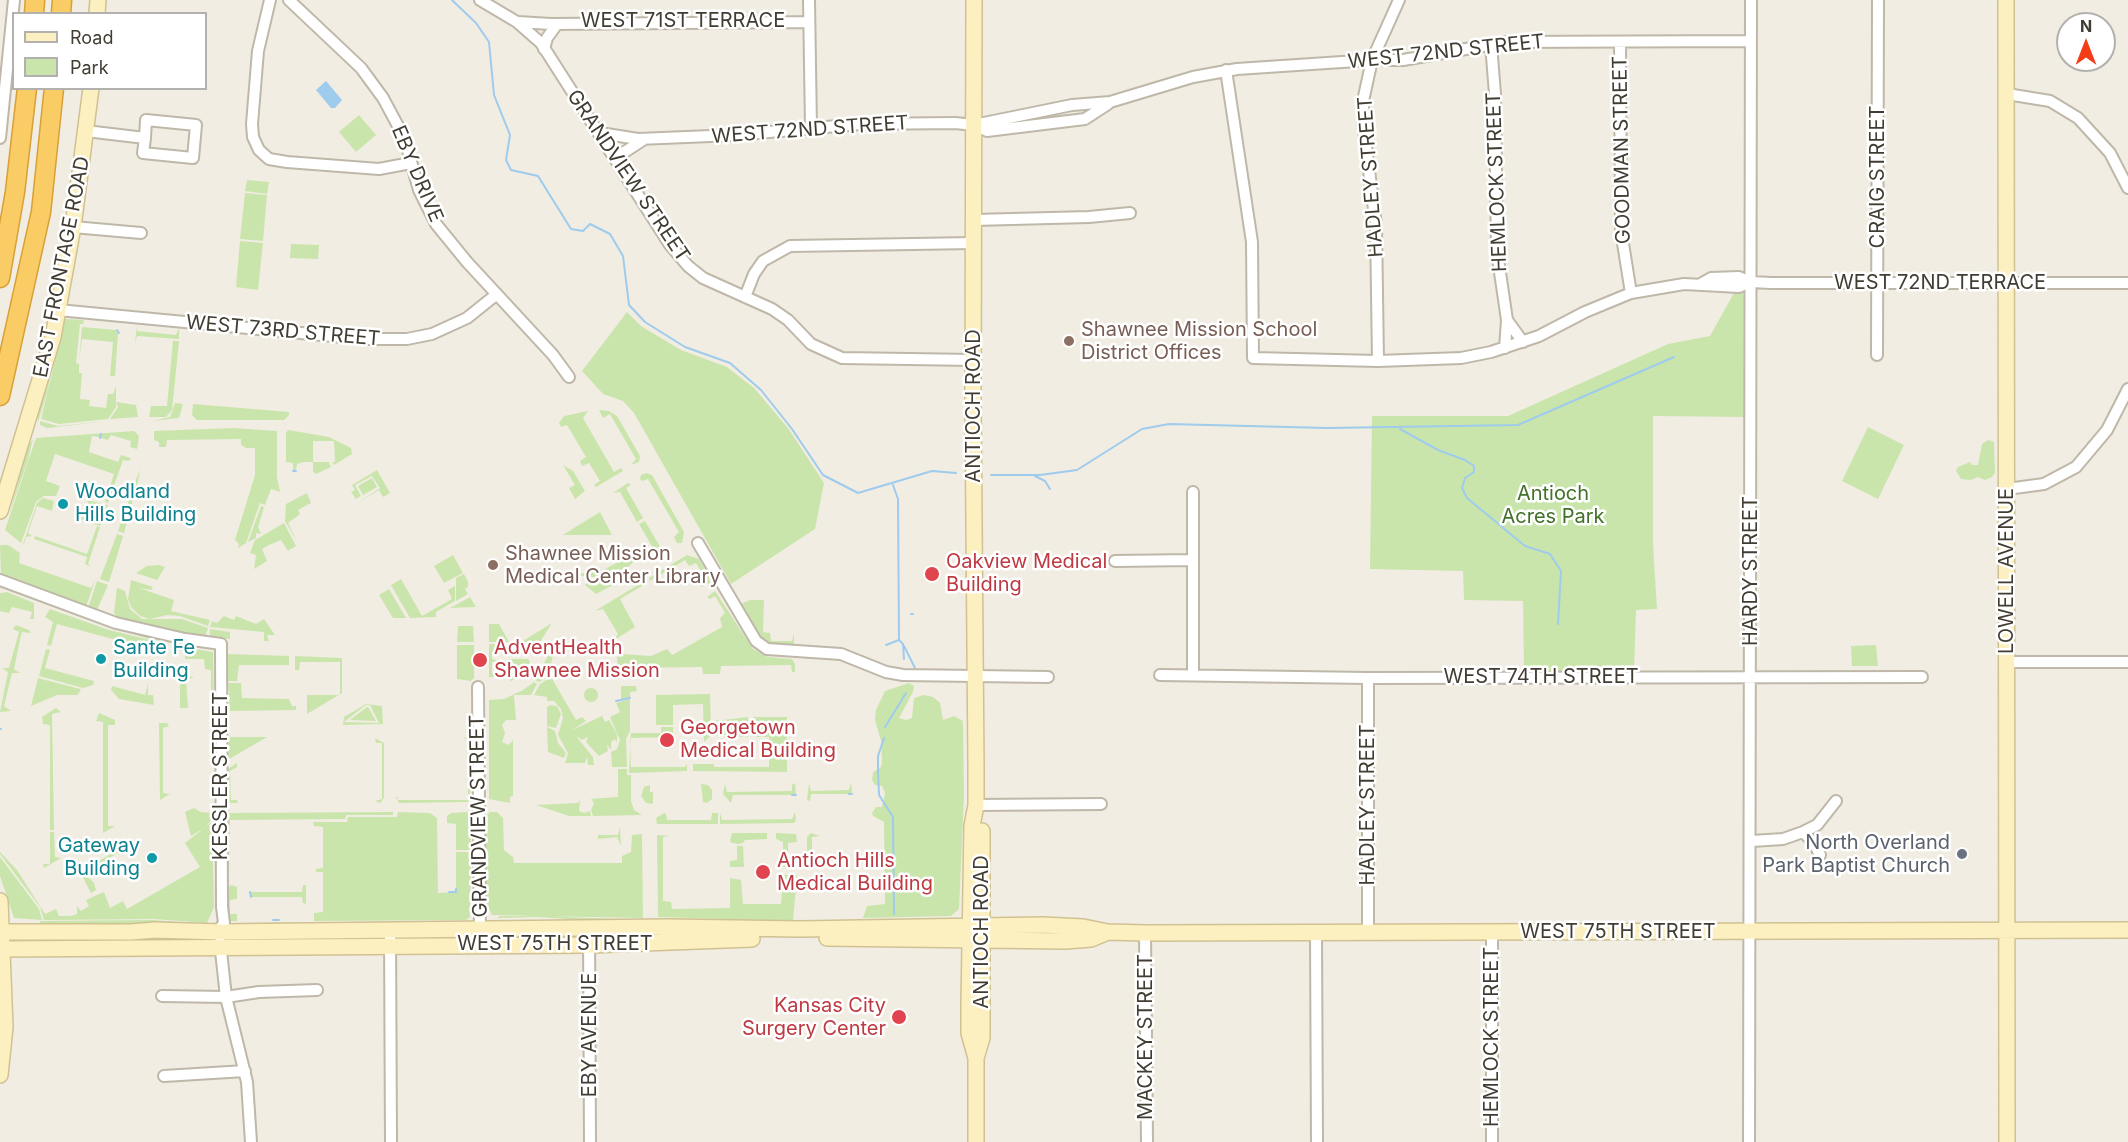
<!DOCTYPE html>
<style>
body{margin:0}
#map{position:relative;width:2128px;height:1142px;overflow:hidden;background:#f1ede3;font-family:Inter,sans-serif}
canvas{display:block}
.legend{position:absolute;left:12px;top:12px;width:195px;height:78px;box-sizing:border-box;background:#fff;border:2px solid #b3b1ad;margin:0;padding:8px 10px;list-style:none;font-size:18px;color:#423d33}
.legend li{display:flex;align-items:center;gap:12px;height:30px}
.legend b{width:30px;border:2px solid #b3b1ad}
.north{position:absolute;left:2056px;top:12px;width:60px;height:60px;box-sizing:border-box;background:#fff;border:2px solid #b3b1ad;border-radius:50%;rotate:0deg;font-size:16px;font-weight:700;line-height:24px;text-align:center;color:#423d33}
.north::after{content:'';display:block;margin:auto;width:21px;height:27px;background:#f43d16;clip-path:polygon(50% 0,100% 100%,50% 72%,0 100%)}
</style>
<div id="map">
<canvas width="2128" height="1142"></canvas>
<ul class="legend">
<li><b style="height:8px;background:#fdf0c0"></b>Road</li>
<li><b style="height:16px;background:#cae5ac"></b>Park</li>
</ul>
<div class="north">N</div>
</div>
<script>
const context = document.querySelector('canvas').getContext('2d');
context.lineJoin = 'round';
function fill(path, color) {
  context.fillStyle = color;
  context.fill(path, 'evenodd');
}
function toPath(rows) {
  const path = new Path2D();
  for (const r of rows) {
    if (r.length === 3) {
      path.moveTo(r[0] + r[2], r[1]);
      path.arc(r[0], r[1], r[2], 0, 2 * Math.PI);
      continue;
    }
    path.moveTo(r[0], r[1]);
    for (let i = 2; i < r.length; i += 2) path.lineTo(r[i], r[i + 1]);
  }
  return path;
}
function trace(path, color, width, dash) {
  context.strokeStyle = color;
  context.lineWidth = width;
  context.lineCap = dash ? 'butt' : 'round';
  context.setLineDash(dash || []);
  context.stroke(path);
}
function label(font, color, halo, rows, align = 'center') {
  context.font = font + ' Inter,sans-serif';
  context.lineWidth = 5;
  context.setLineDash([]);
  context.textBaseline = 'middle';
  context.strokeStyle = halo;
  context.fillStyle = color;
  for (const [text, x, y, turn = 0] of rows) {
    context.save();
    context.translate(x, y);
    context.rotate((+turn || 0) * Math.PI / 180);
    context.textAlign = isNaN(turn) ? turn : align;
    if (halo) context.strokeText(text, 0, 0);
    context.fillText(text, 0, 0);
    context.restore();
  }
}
const green = toPath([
 [359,115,376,135,356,152,339,132],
 [247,180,269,182,267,194,245,191],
 [245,193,267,195,263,241,240,239],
 [240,241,263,243,258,290,236,287],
 [291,244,319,245,318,259,290,258],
 [1735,291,1741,291,1746,299,1746,417,1653,416,1653,544,1657,609,1636,610,1634,671,1524,671,1523,601,1464,600,1463,571,1370,569,1372,416,1508,416,1668,344,1710,336],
 [627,312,641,326,681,350,727,367,754,388,788,428,824,483,815,529,731,584,634,413,623,401,603,394,582,371],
 [65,319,84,320,83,324,80,324,76,363,79,364,79,373,82,373,80,399,90,400,89,406,106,408,108,394,113,394,116,386,116,407,108,419,59,424,41,419],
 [62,322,47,393,38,422,37,413,47,388],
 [137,325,137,331,176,335,179,328,179,339,137,336,135,343],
 [82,327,116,330,118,333,115,376,110,376,113,342,82,339,79,361],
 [173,341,179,341,172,410,166,417,149,417,151,406,167,406],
 [116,402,136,405,138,417,110,419,118,407],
 [175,403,183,404,179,418,153,421,170,417],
 [193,404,289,412,289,415,284,420,197,420,192,415],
 [599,410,609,411,617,416,640,456,639,462,631,465,636,459,610,414,603,418],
 [588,411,583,418,614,472,621,468,623,471,596,487,594,485,600,481,589,463,582,466,580,461,586,457,567,425,561,427,559,423,564,416],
 [40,421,58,426,108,421,47,428,40,425],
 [1868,427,1904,445,1878,499,1842,481],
 [234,428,277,431,277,477,280,492,271,489,265,505,260,503,246,543,238,548,239,544,235,540,255,475,255,448,246,448,241,445,241,439,167,440,166,447,159,447,159,442,154,440,154,431],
 [288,430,329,437,351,448,352,454,334,465,332,462,335,462,334,441,313,441,313,462,329,462,331,467,316,474,313,471,313,462,304,462,297,464,296,470,293,470,293,463,286,462,286,433],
 [134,431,139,436,137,449,130,447,131,441,111,435,108,440,101,438,102,434,99,437,92,436,89,452,118,462,121,455,131,458,129,461,123,460,108,503,105,502,114,474,55,454,46,481,60,486,56,496,44,496,36,502,21,543,5,530,36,438],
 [33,439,28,460,9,515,28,446],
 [1988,440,1994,442,1995,473,1992,477,1985,480,1978,477,1971,480,1961,479,1956,471,1958,467,1970,462,1972,465,1978,465,1982,444],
 [563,465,573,471,585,491,575,499,569,488,575,485],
 [140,469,138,481,124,533,118,531],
 [377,470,390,493,383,497,379,490,358,503,380,488,372,476,355,485,361,496,356,499,351,492,355,490,352,485],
 [646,473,652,475,684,532,682,543,677,543,674,537,679,532,648,479,642,481,640,479,641,475],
 [372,478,377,487,363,495,358,486],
 [628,483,631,485,626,488,643,518,637,522,620,492,613,493],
 [307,493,311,503,298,510,300,514,288,523,297,542,285,521,286,504],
 [43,498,54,501,52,511,37,506,28,533,32,536,26,537,24,544,23,544,37,503],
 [87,500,108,505,105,514,95,510,95,507,89,505],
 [261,506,264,507,258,527,261,534,256,533,256,538,248,542],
 [600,512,612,535,563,535,574,528],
 [94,513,104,516,100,526,80,519,85,514,89,516],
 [645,521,662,550,656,553,639,524],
 [284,523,296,546,288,551,281,540,269,545,262,549,267,561,254,569,256,555,250,553,255,540],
 [97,526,100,527,88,564,92,567,85,564,87,557,34,539,35,536,87,554],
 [117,534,123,536,109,582,100,579],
 [0,545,8,545,20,553,19,563,91,588,95,580,86,607,1,574],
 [453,555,463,573,444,583,434,566],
 [687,555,699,559,709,576,710,583,701,587,701,584,706,580,696,563,689,566,685,560,650,581,649,578],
 [623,556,639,557,629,566,603,578,573,575,603,570,624,559],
 [159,565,165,567,157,580,136,573,147,566],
 [464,574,468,582,468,587,465,589,468,594,456,601,456,578],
 [401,579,422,616,452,599,448,590,455,586,455,601,436,612,436,617,410,618,391,585],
 [131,580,153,587,151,590,139,588,174,600,171,611,210,620,208,626,180,616,167,615,150,619,140,616,131,607,128,599],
 [646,580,647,583,620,599,635,627,613,641,618,634,603,609,595,611],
 [97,581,108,585,97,610,88,608],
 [590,581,611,582,621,581,596,594,585,585],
 [117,588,125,591,130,609,142,619,182,619,208,628,205,637,118,618,114,613],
 [389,589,406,618,393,618,379,595],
 [715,591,753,649,768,657,792,659,795,664,795,672,792,672,791,665,721,666,720,674,703,674,702,667,630,668,629,675,618,676,617,657,620,654,651,656,667,649,672,655,722,627,720,618,725,613,715,596,710,599,707,597],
 [7,592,34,603,34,619,30,619,32,612,12,607,9,613,0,611,0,593],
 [470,597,476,607,450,608],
 [750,600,764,600,763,632,770,633,771,641,792,641,794,634,794,644,772,644,761,637,741,604],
 [50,609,109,630,158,642,157,651,57,624,51,646,47,645,53,622,45,617],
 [224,616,234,620,236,616,256,624,264,619,275,635,267,635,269,641,264,641,264,632,210,627,212,621,217,623],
 [84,618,143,636,204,649,145,638],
 [552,623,540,642,520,642,523,641],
 [489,624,499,624,509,642,489,642],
 [16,625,29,630,31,633,22,632,21,635,14,669,20,673,12,673,4,706,11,711,0,712,8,672,2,668,9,668,19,632,13,629],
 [458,626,473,626,474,642,457,642],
 [210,629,230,632,230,639,210,638],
 [489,644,500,644,499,651,492,652,492,659,499,661,492,662,492,673,497,673,499,677,489,677],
 [457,645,474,645,474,678,471,681,457,679],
 [1876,645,1878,666,1852,666,1851,646],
 [176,646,213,652,214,708,211,708,211,670,205,669,204,659,185,659,185,651,176,651],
 [46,649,50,650,45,668,94,681,93,685,83,688,39,676],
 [551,650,554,653,551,663,545,667,550,676,539,682,535,680],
 [228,654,289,656,289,665,239,665,237,681,228,681],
 [295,656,342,658,342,693,307,714,307,695,340,695,340,662,300,662,299,670,295,670],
 [510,659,528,659,530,662,522,676,511,681,506,678,506,662],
 [175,675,194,677,186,680,188,708,180,708,180,680,173,679],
 [551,677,576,720,582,717,586,721,572,730,602,716,605,722,609,720,617,734,617,743,615,739,611,742,611,750,607,744,608,751,599,756,586,742,588,737,582,740,576,736,593,757,594,765,588,765,587,757,585,763,565,763,568,753,558,735,563,718,561,709,554,701,547,701,547,697,534,695,540,684],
 [38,678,80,689,81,690,77,695,57,695,31,706],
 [534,682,537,684,531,695,514,695,516,720,506,720,502,725,505,733,502,742,509,745,513,740,513,796,510,797,510,803,489,799,489,700,504,699,523,690],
 [148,683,148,695,153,695,154,705,119,699,111,690,112,686,145,695],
 [228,683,241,683,242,698,289,699,292,706,296,706,296,710,230,711],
 [909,683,914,686,913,692,899,718,906,720,912,718,914,698,924,695,933,697,940,703,943,720,954,716,963,721,964,797,959,909,951,916,863,918,867,906,885,904,884,822,873,816,872,813,876,807,882,807,885,793,882,786,875,785,872,780,873,772,881,767,882,762,881,741,875,720,876,710,885,691],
 [621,686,636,686,637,691,630,692,630,698,621,700],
 [591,695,7],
 [710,694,711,735,704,742,703,704,673,705,673,725,656,725,656,695],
 [630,699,630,731,626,739,627,767,612,767,611,752,617,749,620,740,610,717,620,712,616,703],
 [366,704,382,706,383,724,343,725,344,717],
 [366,705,370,705,379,723,344,722],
 [550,705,557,706,561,714,556,728,547,726,547,707],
 [368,707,376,721,350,720,367,707],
 [56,708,61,712,52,714,54,830,50,830,50,725,43,724,42,717],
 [99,713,115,720,115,725,108,725,108,826,115,826,103,833,103,722,96,721],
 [748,717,748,737,714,736,715,721],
 [753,717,787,717,787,772,693,771,693,764,714,764,714,767,769,767,769,737,753,737],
 [159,723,167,723,169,726,163,728,163,793,170,794,160,800],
 [547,727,555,731,558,743,566,753,564,758,548,752],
 [661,727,673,727,673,737,630,738,631,767,685,767,687,764,687,771,629,773,631,733,661,733],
 [226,737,267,737,226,761],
 [469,737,472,741,470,797,468,796,468,739,462,738],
 [375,738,384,743,384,798,380,803,375,801,382,799,382,743,376,743],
 [237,763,237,767,230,771,231,800,237,800,238,803,230,803,226,800,226,770],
 [618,769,627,769,627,775,631,775,631,801,634,810,642,815,593,816,591,810,594,803,591,799,618,797],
 [851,782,852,794,811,794,810,801,807,800,809,783,811,791,849,790],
 [795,783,796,795,733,795,731,803,723,794,725,784,727,792,792,791,792,785],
 [701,784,708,785,712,790,712,799,707,803,703,802],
 [650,785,650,792,653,792,653,804,646,803,641,796,644,787],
 [396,797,398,797,398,800,471,800,467,802,399,803],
 [580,800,579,811,584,813,590,811,591,816,569,816,536,805,578,803],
 [194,808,201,812,211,813,212,819,206,827,191,836,185,812],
 [393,812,393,815,346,815,345,819,230,820,229,870,226,869,226,816,230,813],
 [398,812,430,813,437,818,438,893,456,892,456,852,471,852,470,917,466,920,314,921,314,913,323,912,323,872,316,872,316,869,323,868,323,827,314,826,313,822,347,822,348,817,397,817],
 [467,812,470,814,471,850,456,850,456,824,447,823,447,816,451,813],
 [490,812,497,812,503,818,504,850,513,857,514,863,622,863,622,856,631,852,632,835,642,834,643,918,492,915,486,902,485,817],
 [795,812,796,820,794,823,720,824,720,813,722,820,792,819],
 [664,813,666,814,667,820,711,820,712,813,718,813,718,824,657,824,656,818],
 [212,822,214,907,207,923,154,919,44,920,40,907,0,854,0,852,17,870,45,914,56,909,59,916,71,916,77,914,77,906,81,911,89,906,86,900,104,892,110,908,123,901,127,909,200,867,185,843],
 [620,827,621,846,617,837,598,839,598,835,618,835],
 [50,832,54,832,55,857,61,858,44,868,43,864,50,864],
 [732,833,767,833,767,839,745,840,743,843,737,844,730,842],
 [776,833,796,834,797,842,788,843,788,867,783,867,783,842,776,839],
 [811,833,820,836,812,837,812,868,807,867,807,837],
 [657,835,670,836,663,837,663,901,671,902,672,909,730,908,730,878,741,880,743,904,781,904,783,875,797,875,793,921,658,917],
 [737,846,743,846,744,867,730,867,730,861,737,860],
 [121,848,123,850,84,873,94,883,96,890,91,893,80,872],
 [0,857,39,909,42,920,14,918,0,876],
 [231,885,237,887,237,899,230,900,230,914,237,914,237,921,228,921,227,918,227,888],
 [303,885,306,885,306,904,303,903,302,897,251,897,251,892,302,892],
 [500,916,546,916,640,920,611,922,538,917,497,918],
 [153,920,203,924,40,923,40,921],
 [460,921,461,923,231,924,234,923]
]);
const water = toPath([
 [326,81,342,100,335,108,331,108,316,90]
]);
const stream = toPath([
 [452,0,476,23,489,42,494,95,510,135,506,160,511,170,538,176,571,229,583,231,590,224,610,234,623,256,629,305,645,322,685,347,730,363,761,390,792,429,823,475,858,493,932,471,956,473],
 [117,330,119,333],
 [1400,429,1438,450,1465,460,1474,466,1474,472,1465,478,1462,488,1467,498,1525,546,1550,554,1561,571,1558,624],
 [100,438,101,434],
 [293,471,296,471],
 [991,475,1040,475,1077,470,1142,429,1169,424,1327,428,1518,425,1674,357],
 [1035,476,1045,481,1050,489],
 [893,485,898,499,899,640,903,644,904,659],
 [911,614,913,614],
 [886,645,899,640],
 [904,646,915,668],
 [616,701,630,698],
 [885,727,906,693],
 [0,729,1,729],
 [884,738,878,756,878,772,879,795,893,817,894,914],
 [849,794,852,794],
 [792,795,796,795],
 [250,892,251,897],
 [449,892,456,892,456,889],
 [273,920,279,920]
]);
const street = toPath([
 [270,0,258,51,252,124,253,137,259,150,269,159,287,162,379,169,411,163],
 [289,0,361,68,383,98,398,126,407,147,419,190,436,224,467,262,553,355,569,377],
 [480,0,517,22,541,43,670,245,688,266,703,278,772,309,788,320,811,344,842,358,974,360],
 [809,0,811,128],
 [518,22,551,24,808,22],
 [1620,42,1621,231,1631,293],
 [1491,44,1495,94,1497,252,1507,320,1505,348],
 [544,49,547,38,557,24],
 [1226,70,1252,242,1253,358,1378,361,1461,358,1491,352,1539,336,1585,312,1631,293,1684,284,1739,287,1751,282],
 [2007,94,2050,101,2078,118,2110,153,2128,188],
 [974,125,1072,105,1110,102,1193,77,1237,69,1372,60,1403,60,1506,42,1750,41],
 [86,131,145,138,146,120,196,125,193,158,143,153,145,138],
 [600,133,638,139,735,135,860,124,955,123,974,125,987,131,1085,119,1108,104],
 [0,138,14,0],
 [617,162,623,153,643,140],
 [974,220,1089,217,1130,213],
 [73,227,141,233],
 [1702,283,1711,278,1739,277,1751,282,1771,283,2128,283],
 [745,297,754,274,763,261,790,246,974,243],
 [58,310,364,339,407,339,432,334,467,318,497,294],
 [1507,320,1523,342],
 [1877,355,1878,0],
 [1378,361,1376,225,1363,123,1363,101,1372,60,1399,0],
 [2007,489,2044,484,2076,467,2107,430,2128,389],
 [1193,492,1193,674],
 [698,543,756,641,767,649,841,654,886,672,903,675,1048,677],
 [1115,561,1192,560],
 [0,580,116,623,185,639,221,644,222,907,224,923,221,927],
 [2007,662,2128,662],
 [1160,675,1368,678,1922,677],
 [1368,678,1368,931],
 [478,687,480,936],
 [976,805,1101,804],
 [1803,832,1814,843,1820,855],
 [1752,841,1783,839,1803,832,1817,825,1836,801],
 [589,928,590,1142],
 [390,930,391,1142],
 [1145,933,1147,1142],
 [1316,933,1317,1142],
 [1492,933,1492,1142],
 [220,942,226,997,247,1082,251,1142],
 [162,996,226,997,259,992,317,990],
 [164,1076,245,1071],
 [1749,1142,1751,0]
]);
const secondary = toPath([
 [974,0,973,402,976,766,976,805,972,826,969,1005,969,1033,976,1058],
 [2006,0,2007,1142],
 [97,14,98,0],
 [0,511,53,337,73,227,91,88],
 [0,901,5,1027,0,1075],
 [0,932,131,932,155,930,221,932,667,927,800,929,1043,925,1083,927,1108,932,1145,933,2128,930],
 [827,938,1065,941,1091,939,1108,932],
 [0,949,590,945,752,939],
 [976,1142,976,1058,982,1038,982,831]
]);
const highway = toPath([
 [34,14,35,0],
 [61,14,62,0],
 [0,278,15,192,27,88],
 [0,396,41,212,54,88]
]);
const markers = [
 [1069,341,6,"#8d6e63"],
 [63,504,6,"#0f9aa8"],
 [493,565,6,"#8d6e63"],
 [932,574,8,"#e0444e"],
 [101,659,6,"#0f9aa8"],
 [480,660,8,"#e0444e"],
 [667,740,8,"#e0444e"],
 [1962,854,6,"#6b7280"],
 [152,858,6,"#0f9aa8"],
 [763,872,8,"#e0444e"],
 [899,1017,8,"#e0444e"]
];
const streetNames = [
 ["WEST 71ST TERRACE",683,21],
 ["WEST 72ND STREET",1446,52,-6],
 ["WEST 72ND STREET",810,130,-4],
 ["GOODMAN STREET",1622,150,-91],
 ["EBY DRIVE",417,174,67],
 ["GRANDVIEW STREET",628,176,56],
 ["HADLEY STREET",1371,177,-94],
 ["CRAIG STREET",1878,177,-90],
 ["HEMLOCK STREET",1497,182,-92],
 ["EAST FRONTAGE ROAD",62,267,-79],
 ["WEST 72ND TERRACE",1940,283],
 ["WEST 73RD STREET",283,331,5],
 ["ANTIOCH ROAD",974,406,-90],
 ["HARDY STREET",1751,571,-90],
 ["LOWELL AVENUE",2007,571,-90],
 ["WEST 74TH STREET",1541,677],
 ["KESSLER STREET",221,776,-90],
 ["HADLEY STREET",1368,805,-90],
 ["GRANDVIEW STREET",479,816,-91],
 ["ANTIOCH ROAD",982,932,-90],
 ["WEST 75TH STREET",1618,932],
 ["WEST 75TH STREET",555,944],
 ["EBY AVENUE",590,1035,-90],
 ["MACKEY STREET",1146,1037,-90],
 ["HEMLOCK STREET",1492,1037,-90]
];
const educationNames = [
 ["Shawnee Mission School",1081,330],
 ["District Offices",1081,353],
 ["Shawnee Mission",505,554],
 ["Medical Center Library",505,577]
];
const cultureNames = [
 ["Woodland",75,492],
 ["Hills Building",75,515],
 ["Sante Fe",113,648],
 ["Building",113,671],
 ["Gateway",140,846,"right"],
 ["Building",140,869,"right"]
];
const parkNames = [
 ["Antioch",1553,494],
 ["Acres Park",1553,517]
];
const healthNames = [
 ["Oakview Medical",946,562],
 ["Building",946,585],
 ["AdventHealth",494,648],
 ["Shawnee Mission",494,671],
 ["Georgetown",680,728],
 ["Medical Building",680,751],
 ["Antioch Hills",777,861],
 ["Medical Building",777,884],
 ["Kansas City",886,1006,"right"],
 ["Surgery Center",886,1029,"right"]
];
const worshipNames = [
 ["North Overland",1950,843],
 ["Park Baptist Church",1950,866]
];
fill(green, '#cae5ac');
fill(water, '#9fcbed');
trace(stream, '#9fcbed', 2);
trace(street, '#bfb8a9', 14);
trace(secondary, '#d0c193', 18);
trace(highway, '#d8a035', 21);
trace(street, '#fff', 10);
trace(secondary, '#fdf0c0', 15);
trace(highway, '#facc65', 18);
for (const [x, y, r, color] of markers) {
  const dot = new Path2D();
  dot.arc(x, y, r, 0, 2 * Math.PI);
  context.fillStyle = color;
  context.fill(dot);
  trace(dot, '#fff', 2);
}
label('20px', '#423d33', '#fff', streetNames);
label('20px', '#785e54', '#fff', educationNames, 'left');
label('20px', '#0d838f', '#fff', cultureNames, 'left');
label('20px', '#427129', '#fff', parkNames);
label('20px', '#be3a42', '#fff', healthNames, 'left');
label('20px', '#5b616d', '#fff', worshipNames, 'right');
</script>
